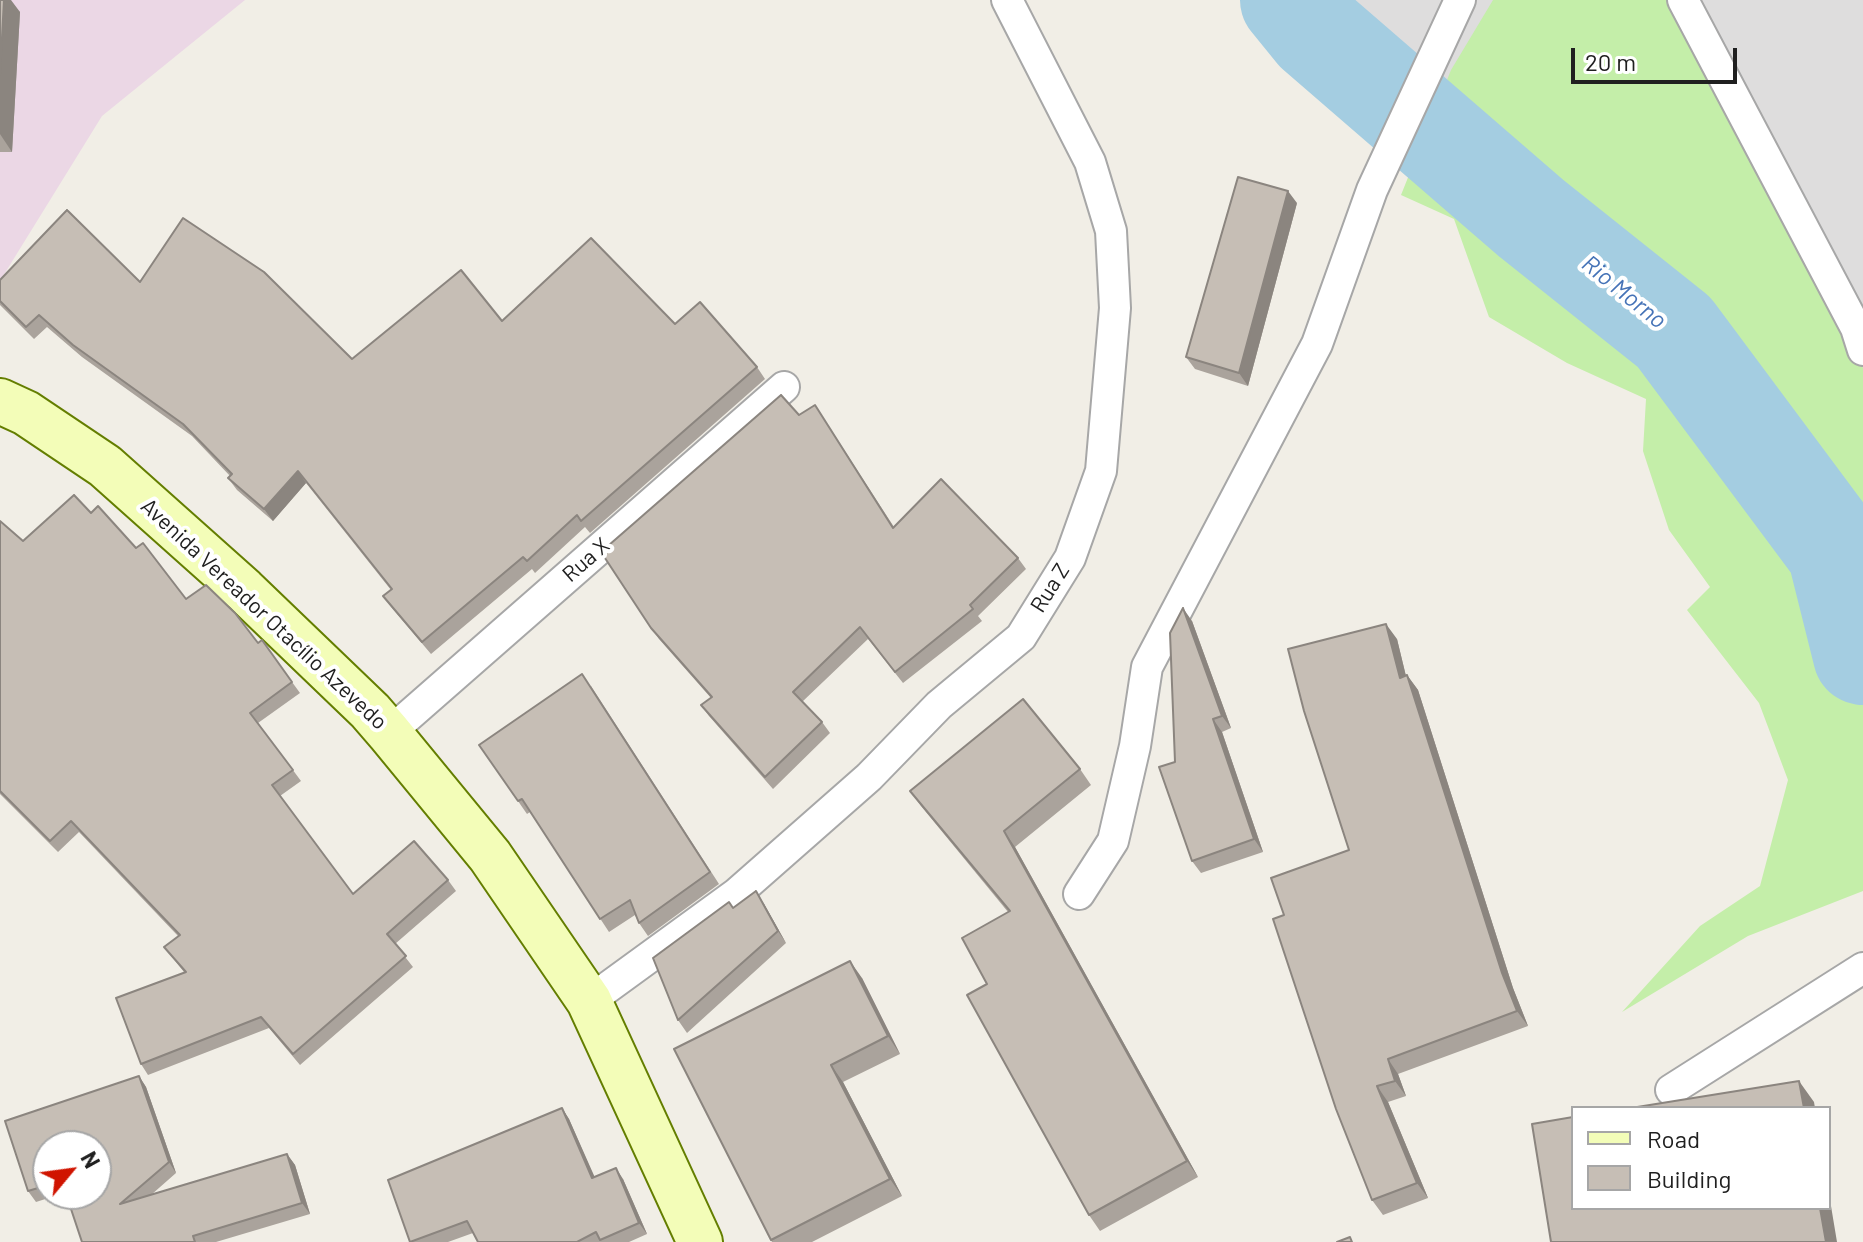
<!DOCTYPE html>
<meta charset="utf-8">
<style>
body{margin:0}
#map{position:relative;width:1863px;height:1242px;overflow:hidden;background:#f1eee6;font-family:Barlow,sans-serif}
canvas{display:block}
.legend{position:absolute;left:1571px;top:1106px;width:260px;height:104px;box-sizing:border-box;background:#fff;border:2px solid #a6a6a6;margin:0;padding:10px 14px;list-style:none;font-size:24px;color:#202020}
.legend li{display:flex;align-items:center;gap:16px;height:40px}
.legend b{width:40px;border:2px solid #a6a6a6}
.north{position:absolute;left:32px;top:1130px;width:80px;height:80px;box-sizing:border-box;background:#fff;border:2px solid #a6a6a6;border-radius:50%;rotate:61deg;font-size:22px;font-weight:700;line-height:32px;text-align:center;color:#202020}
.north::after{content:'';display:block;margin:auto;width:28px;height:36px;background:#d01400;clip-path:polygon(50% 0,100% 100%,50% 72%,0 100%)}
.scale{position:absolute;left:1571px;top:48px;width:166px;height:36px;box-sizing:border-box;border:4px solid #202020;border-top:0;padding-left:10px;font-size:24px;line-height:28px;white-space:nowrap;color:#202020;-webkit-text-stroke:6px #fff;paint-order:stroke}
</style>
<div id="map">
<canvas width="1863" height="1242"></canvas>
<ul class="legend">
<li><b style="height:10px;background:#f3fdb8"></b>Road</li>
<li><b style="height:22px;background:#c6beb5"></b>Building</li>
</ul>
<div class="north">N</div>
<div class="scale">20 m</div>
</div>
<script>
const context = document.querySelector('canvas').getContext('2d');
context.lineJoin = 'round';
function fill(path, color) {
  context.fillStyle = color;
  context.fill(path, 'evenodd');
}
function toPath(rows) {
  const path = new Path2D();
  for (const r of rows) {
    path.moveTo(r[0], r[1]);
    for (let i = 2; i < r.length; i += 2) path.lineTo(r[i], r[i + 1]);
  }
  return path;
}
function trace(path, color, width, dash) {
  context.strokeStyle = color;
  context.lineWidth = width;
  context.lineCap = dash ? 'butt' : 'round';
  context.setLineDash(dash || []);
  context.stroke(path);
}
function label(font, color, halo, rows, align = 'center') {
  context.font = font + ' Barlow,sans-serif';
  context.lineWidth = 8;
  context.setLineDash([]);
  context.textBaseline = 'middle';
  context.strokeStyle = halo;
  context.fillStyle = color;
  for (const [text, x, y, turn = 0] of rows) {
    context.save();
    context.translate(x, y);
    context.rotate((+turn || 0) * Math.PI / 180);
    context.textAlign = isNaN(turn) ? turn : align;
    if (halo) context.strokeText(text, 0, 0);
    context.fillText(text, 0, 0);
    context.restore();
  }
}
const residential = toPath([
 [1323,0,1863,0,1863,592,1689,331,1358,58]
]);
const industrial = toPath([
 [0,0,245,0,102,116,0,281]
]);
const grass = toPath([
 [1493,0,1668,0,1863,368,1863,891,1748,936,1622,1012,1700,926,1760,886,1788,780,1759,703,1687,610,1710,587,1669,530,1643,451,1646,399,1567,363,1489,317,1454,219,1401,195,1451,70]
]);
const river = toPath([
 [1290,0,1316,32,1531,218,1674,332,1837,551,1863,655]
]);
const lane = toPath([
 [1683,0,1856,328,1863,350],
 [389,733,784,387],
 [1079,894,1113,841,1135,746,1147,667,1317,344,1372,190,1460,0],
 [589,1001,736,894,869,777,939,705,1021,637,1070,558,1101,471,1115,308,1111,231,1090,162,1007,0],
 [1671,1090,1863,968]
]);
const secondary = toPath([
 [0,401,26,413,105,466,244,590,370,711,389,733,490,856,589,1001,700,1242]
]);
const wall = toPath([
 [0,0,20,12,12,152,0,152],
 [1297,203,1248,386,1195,369,1186,357],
 [0,280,140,282,352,359,502,321,675,324,757,367,765,379,590,533,585,527,535,573,532,569,431,654,392,608,383,596,391,590,306,483,273,521,237,490,228,478,230,476,192,436,82,357,47,327,34,339,0,305],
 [815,405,894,527,1018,558,1026,569,978,616,982,621,903,683,868,639,802,702,822,722,830,733,773,789,709,716,701,705,711,698,659,639,601,552],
 [91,513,136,548,186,599,258,643,292,682,300,693,258,723,301,781,280,796,353,894,448,880,456,891,395,944,413,967,300,1065,269,1028,148,1075,141,1064,184,972,164,947,178,936,79,832,58,852,0,794,0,521,23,541],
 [1192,621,1231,728,1222,732,1263,852,1201,873,1192,861,1175,762],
 [1397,639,1406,676,1407,675,1418,690,1513,988,1528,1026,1398,1074,1406,1096,1388,1102,1428,1198,1383,1215,1372,1200,1284,915,1349,850],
 [591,686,719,884,648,936,639,923,635,915,609,932,530,812,527,814,479,745],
 [1080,769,1091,785,1015,847,1198,1177,1100,1231,1089,1215,987,984,1008,912,921,806,910,791],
 [764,904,786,943,687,1033,678,1020,733,908],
 [862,978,900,1054,843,1082,902,1196,812,1242,772,1242,771,1240],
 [139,1076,146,1087,176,1173,151,1195,287,1154,295,1165,310,1214,216,1242,82,1242,66,1194,96,1194,96,1146,48,1146,48,1194,61,1194,36,1202,28,1191,5,1121],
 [562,1108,569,1119,594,1177,623,1179,647,1234,629,1242,478,1242,473,1233,448,1242,410,1242]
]);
const shadedWall = toPath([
 [4,0,11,0,20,12,12,152,0,134,0,75],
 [1288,191,1297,203,1248,386,1239,373],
 [298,471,306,483,273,521,264,509],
 [1183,608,1192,621,1231,728,1222,716],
 [1386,624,1397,639,1410,693,1400,678],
 [1407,675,1418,690,1513,988,1528,1026,1517,1011,1502,973],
 [1213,719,1222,732,1263,852,1254,839],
 [1004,831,1015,847,1198,1177,1187,1161],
 [756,891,764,904,786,943,778,931],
 [850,961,862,978,900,1054,888,1036],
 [1388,1059,1398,1074,1406,1096,1395,1081],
 [831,1065,843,1082,902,1196,890,1179],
 [139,1076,146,1087,176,1173,169,1162],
 [1799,1081,1814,1102,1815,1108,1804,1108],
 [1377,1086,1388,1102,1428,1198,1417,1183],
 [562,1108,569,1119,600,1189,592,1178],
 [287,1154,295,1165,310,1214,302,1203],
 [616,1168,623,1179,647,1234,639,1223],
 [1829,1194,1837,1242,1826,1242,1820,1208,1829,1208]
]);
const building = toPath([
 [0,0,4,0,0,75,0,0],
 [1238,177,1288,191,1239,373,1186,357,1238,177],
 [67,210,140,282,183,218,264,272,352,359,461,270,502,321,591,238,675,324,700,302,757,367,581,521,577,515,527,561,523,557,422,642,383,596,392,589,298,471,264,509,228,478,232,474,183,424,73,345,39,315,26,327,0,301,0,280,67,210],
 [781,395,799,415,815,405,893,528,941,479,1018,558,970,605,973,609,895,672,860,627,793,692,822,722,765,777,701,705,712,697,651,628,601,552,781,395],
 [74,495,91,513,98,506,136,548,143,543,186,599,206,585,235,613,258,643,262,640,292,682,250,713,293,770,272,785,353,894,414,841,448,880,387,934,406,956,293,1054,261,1017,141,1064,116,998,186,972,164,947,180,935,71,821,50,841,0,791,0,521,23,541,74,495],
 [1183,608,1222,716,1213,719,1254,839,1192,861,1159,767,1175,762,1170,633,1183,608],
 [1386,624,1400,678,1407,675,1502,973,1517,1011,1388,1059,1395,1081,1377,1086,1417,1183,1372,1200,1336,1109,1273,919,1284,915,1271,878,1349,850,1304,711,1288,649,1386,624],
 [582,674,710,872,639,923,630,900,600,919,522,799,518,801,479,745,582,674],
 [1023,699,1080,769,1004,831,1187,1161,1089,1215,967,995,987,984,962,938,1010,911,910,791,1023,699],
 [756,891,778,931,678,1020,653,958,729,902,733,908,756,891],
 [850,961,888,1036,831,1065,890,1179,771,1240,674,1049,850,961],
 [139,1076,169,1162,120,1204,287,1154,302,1203,193,1236,195,1242,82,1242,66,1194,96,1194,96,1146,48,1146,48,1185,28,1191,5,1121,139,1076],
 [1799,1081,1804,1108,1631,1108,1799,1081],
 [562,1108,592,1178,616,1168,639,1223,600,1240,596,1232,577,1242,478,1242,467,1221,410,1242,388,1180,562,1108],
 [1573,1117,1573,1208,1820,1208,1826,1242,1551,1242,1532,1124,1573,1117],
 [1350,1237,1352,1242,1337,1242,1350,1237]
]);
const streetNames = [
 ["Rua X",586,560,-41],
 ["Rua Z",1050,588,-58],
 ["Avenida Vereador Otacílio Azevedo",264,614,43]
];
const waterNames = [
 ["Rio Morno",1624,292,39]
];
fill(residential, '#dedddd');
fill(industrial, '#ebd7e5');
fill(grass, '#c4eea9');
trace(river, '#a4cde1', 100);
trace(lane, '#a7a7a7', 34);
trace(secondary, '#647e00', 48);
trace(lane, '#fff', 30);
trace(secondary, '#f3fdb8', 44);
fill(wall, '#aaa39c');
fill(shadedWall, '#8b857f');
fill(building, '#c6beb5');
trace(building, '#8b857f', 2);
label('22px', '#202020', '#fff', streetNames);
label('italic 24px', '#4573b7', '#fff', waterNames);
</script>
